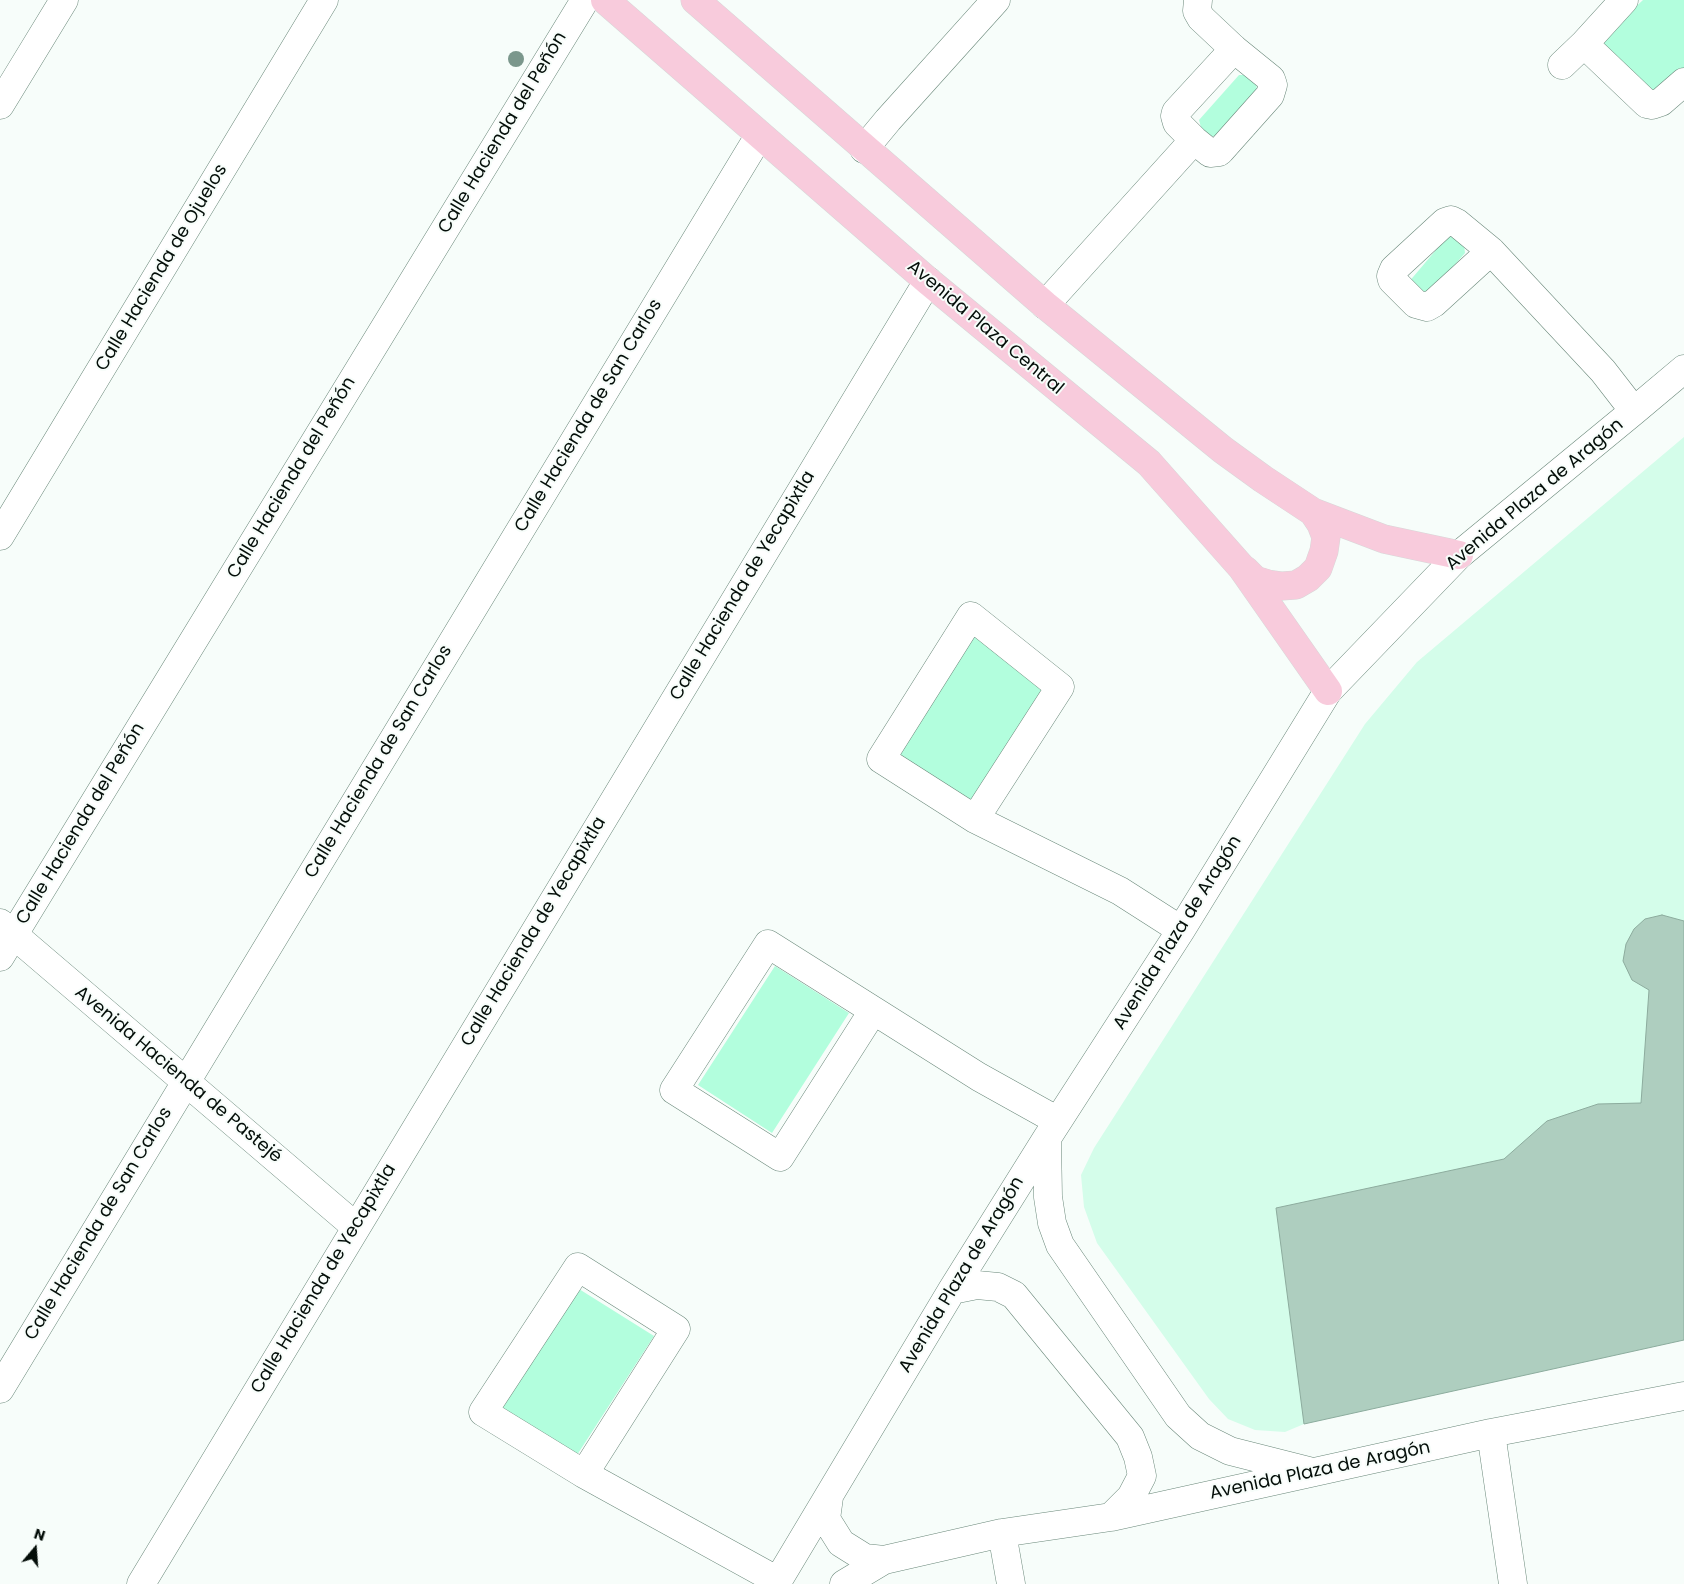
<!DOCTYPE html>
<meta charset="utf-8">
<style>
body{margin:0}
#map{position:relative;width:1684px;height:1584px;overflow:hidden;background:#f7fdfa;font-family:Poppins,sans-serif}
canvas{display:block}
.north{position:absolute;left:10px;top:1524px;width:50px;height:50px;-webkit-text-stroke:4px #f7fdfa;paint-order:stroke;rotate:18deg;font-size:14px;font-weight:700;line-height:20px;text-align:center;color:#040e09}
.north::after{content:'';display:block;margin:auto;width:18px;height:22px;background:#040e09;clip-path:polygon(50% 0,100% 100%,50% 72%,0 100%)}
</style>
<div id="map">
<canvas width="1684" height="1584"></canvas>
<div class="north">N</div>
</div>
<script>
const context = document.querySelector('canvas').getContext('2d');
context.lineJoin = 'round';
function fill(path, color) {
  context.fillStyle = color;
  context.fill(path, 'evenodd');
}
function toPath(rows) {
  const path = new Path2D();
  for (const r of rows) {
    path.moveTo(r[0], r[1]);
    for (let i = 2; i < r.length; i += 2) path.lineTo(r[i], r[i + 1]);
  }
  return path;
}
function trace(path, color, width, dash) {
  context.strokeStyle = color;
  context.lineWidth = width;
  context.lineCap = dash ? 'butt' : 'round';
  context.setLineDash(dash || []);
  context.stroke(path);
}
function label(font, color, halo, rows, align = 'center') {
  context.font = font + ' Poppins,sans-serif';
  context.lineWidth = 4;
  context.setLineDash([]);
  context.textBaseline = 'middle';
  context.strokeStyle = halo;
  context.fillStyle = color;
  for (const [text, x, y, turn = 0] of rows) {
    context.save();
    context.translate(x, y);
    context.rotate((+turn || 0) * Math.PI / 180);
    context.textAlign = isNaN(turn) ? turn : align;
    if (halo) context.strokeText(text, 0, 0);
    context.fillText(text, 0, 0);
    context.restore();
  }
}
const built = toPath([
 [1684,437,1684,1340,1304,1424,1285,1432,1255,1430,1228,1419,1209,1399,1097,1243,1084,1207,1081,1175,1094,1148,1365,724,1417,662]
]);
const green = toPath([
 [1643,0,1684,0,1684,69,1648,99,1599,42],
 [1239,75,1248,75,1256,82,1257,91,1218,136,1207,136,1202,131,1199,120],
 [1447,237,1457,237,1464,244,1465,253,1426,298,1408,283],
 [975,631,1044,687,971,801,896,754],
 [775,966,849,1013,772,1133,698,1085],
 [579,1289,654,1336,577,1455,502,1408]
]);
const building = toPath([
 [1662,915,1684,921,1684,1340,1304,1424,1276,1208,1504,1159,1547,1121,1598,1104,1641,1103,1649,990,1632,980,1623,961,1626,944,1634,929,1645,919,1662,915]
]);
const minor = toPath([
 [1198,0,1197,11,1201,18,1234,49,1271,79,1273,85,1270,95,1221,150,1219,152,1210,153,1194,140,1177,123,1175,116,1176,112,1234,49],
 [1584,44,1647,104,1652,105,1661,102,1684,82],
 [1562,65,1584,44,1624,0],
 [0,105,64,0],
 [864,149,888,120,996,0],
 [1491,251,1434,303,1427,307,1416,304,1392,280,1391,276,1394,269,1445,222,1451,220,1457,223,1491,251,1603,371,1634,411],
 [1045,305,1194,140],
 [0,536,324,0],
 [975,819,1060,687,971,616,881,759,975,819,1120,891,1181,930],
 [0,923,356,1227],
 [0,957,585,0],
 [873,1011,780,1157,674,1090,768,944,979,1077,1058,1121],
 [1047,1138,1048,1197,1052,1223,1060,1245,1178,1416,1200,1436,1230,1451,1309,1471],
 [952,1290,977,1285,998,1287,1014,1295,1130,1437,1138,1457,1142,1476,1131,1497,1111,1517],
 [0,1389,759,136],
 [1491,1433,1513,1584],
 [584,1474,676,1329,578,1267,483,1412,584,1474,778,1581],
 [829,1497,826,1519,841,1543,865,1558,884,1560],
 [1002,1533,1011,1584],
 [141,1584,928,281],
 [776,1584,952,1290,1047,1138,1181,930,1328,691,1459,555,1634,411,1684,369],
 [844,1584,884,1560,1002,1533,1111,1517,1491,1433,1684,1396]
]);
const major = toPath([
 [605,0,928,281,1149,463,1242,568,1328,691],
 [695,0,1045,305,1223,450,1263,479,1313,512,1384,539,1459,555],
 [1245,570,1255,580,1268,584,1282,586,1296,585,1308,578,1318,568,1324,551,1326,537,1321,524,1313,512]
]);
const trees = [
 [516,59]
];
const streetNames = [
 ["Calle Hacienda del Peñón",503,133,-59],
 ["Calle Hacienda de Ojuelos",162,268,-59],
 ["Avenida Plaza Central",985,328,40],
 ["Calle Hacienda de San Carlos",589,416,-59],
 ["Calle Hacienda del Peñón",292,478,-59],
 ["Avenida Plaza de Aragón",1535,495,-40],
 ["Calle Hacienda de Yecapixtla",743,586,-59],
 ["Calle Hacienda de San Carlos",379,762,-59],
 ["Calle Hacienda del Peñón",81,824,-59],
 ["Calle Hacienda de Yecapixtla",534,932,-59],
 ["Avenida Plaza de Aragón",1178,933,-58],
 ["Avenida Hacienda de Pastejé",178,1075,40],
 ["Calle Hacienda de San Carlos",99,1224,-59],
 ["Avenida Plaza de Aragón",962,1275,-59],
 ["Calle Hacienda de Yecapixtla",324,1279,-59],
 ["Avenida Plaza de Aragón",1320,1471,-12]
];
fill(built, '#d4fdea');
fill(green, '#b2fedd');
fill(building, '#aecebf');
trace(building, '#8dac9e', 1);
trace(minor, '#6a887a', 29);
trace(major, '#d7d8d8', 29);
trace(minor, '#fff', 28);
trace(major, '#f8cbdc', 28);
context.fillStyle = '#7b978c';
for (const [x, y] of trees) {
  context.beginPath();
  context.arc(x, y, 8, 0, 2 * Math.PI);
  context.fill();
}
label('18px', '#040e09', '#f7fdfa', streetNames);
</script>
